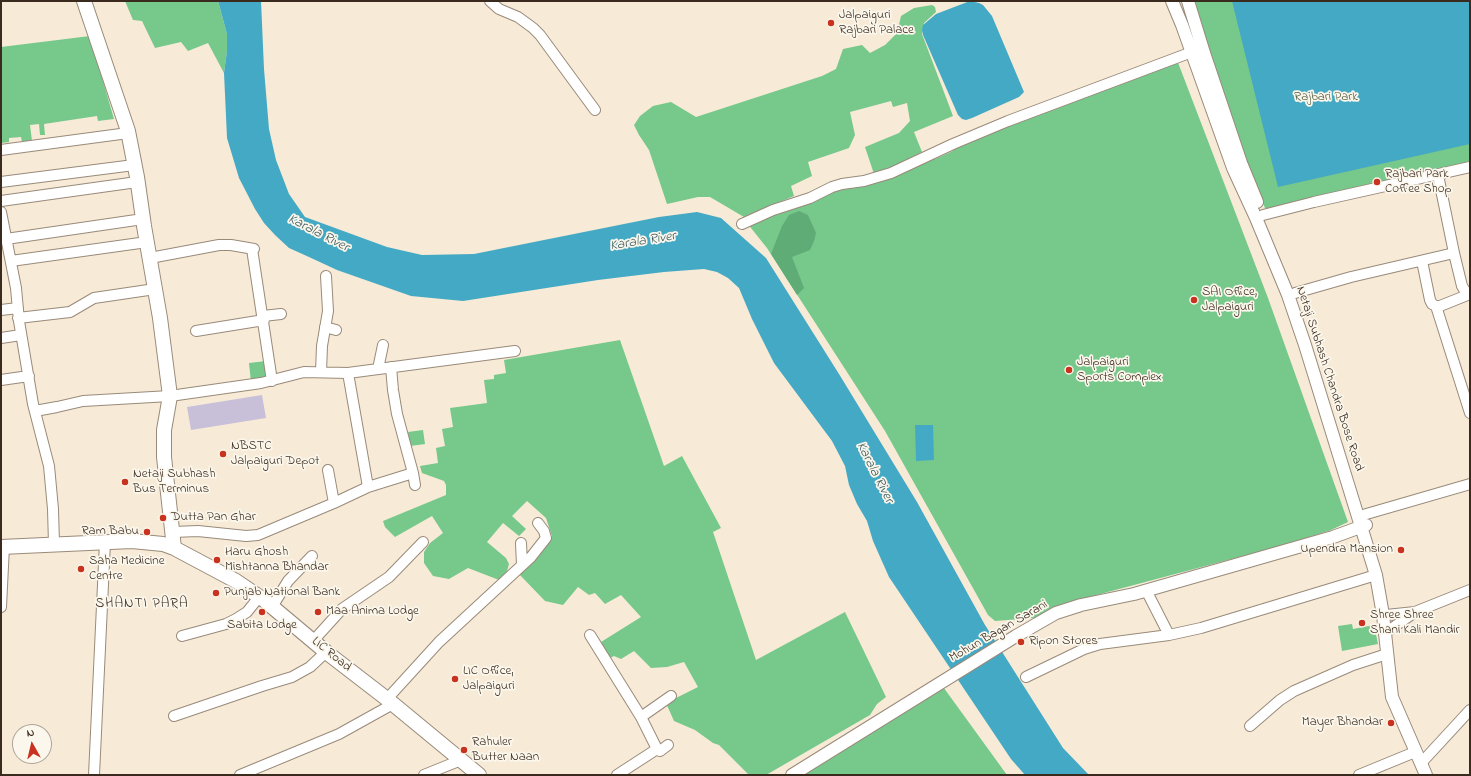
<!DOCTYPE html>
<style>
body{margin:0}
#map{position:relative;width:1471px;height:776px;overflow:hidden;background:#f7ebd7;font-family:"Indie Flower",sans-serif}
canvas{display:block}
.frame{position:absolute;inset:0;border:2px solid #3b2a1e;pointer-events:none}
.north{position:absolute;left:12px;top:724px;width:40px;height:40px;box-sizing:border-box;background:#fbf7ec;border:1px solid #aea59a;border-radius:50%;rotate:352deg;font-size:11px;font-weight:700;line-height:16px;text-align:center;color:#3b2a1e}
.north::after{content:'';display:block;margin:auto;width:14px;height:18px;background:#c8321e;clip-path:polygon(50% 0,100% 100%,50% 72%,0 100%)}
</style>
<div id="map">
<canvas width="1471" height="776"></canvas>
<div class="frame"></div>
<div class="north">N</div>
</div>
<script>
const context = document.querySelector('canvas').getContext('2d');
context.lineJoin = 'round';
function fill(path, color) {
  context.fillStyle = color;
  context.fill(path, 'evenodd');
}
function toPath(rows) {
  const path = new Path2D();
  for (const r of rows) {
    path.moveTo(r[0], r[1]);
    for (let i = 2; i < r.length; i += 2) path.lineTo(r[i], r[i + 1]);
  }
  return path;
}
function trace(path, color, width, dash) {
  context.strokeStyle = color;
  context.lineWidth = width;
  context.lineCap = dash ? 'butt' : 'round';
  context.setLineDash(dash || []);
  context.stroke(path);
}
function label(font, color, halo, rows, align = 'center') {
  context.font = font + ' "Indie Flower",sans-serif';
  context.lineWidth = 3.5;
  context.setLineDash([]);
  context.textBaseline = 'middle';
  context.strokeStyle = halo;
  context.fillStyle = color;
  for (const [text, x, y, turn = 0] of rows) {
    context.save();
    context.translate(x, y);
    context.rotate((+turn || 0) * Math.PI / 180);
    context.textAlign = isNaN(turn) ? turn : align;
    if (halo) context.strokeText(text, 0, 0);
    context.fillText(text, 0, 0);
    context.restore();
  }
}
const industrial = toPath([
 [262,395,266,418,191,430,187,407]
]);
const green = toPath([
 [125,1,218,1,227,34,227,51,224,73,208,43,188,51,181,42,155,48,142,21,133,20],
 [1194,1,1470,1,1470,167,1270,210,1265,208,1247,164,1199,23],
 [932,5,935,7,936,12,924,23,922,34,953,116,914,132,922,152,898,164,874,174,865,147,899,133,910,121,907,103,893,107,891,101,850,112,855,135,849,148,808,162,812,176,791,186,794,196,744,217,710,197,698,197,667,204,649,150,639,135,634,125,640,116,653,106,671,102,696,117,822,76,836,69,843,49,862,45,870,53,885,45,897,33,901,16,914,8],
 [90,36,114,119,98,121,97,116,44,124,45,135,40,135,39,124,30,125,32,141,22,142,21,137,9,138,9,142,1,143,1,47],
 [1177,60,1268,298,1348,522,1331,530,1284,545,1074,601,1034,618,995,621,988,615,885,431,767,248,747,223,832,190,932,157,935,159,953,151,953,147],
 [620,340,664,466,682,456,721,528,713,532,756,660,845,612,886,697,877,704,870,715,766,775,749,775,719,745,713,743,695,730,674,721,666,703,698,687,684,662,667,667,651,668,634,651,621,659,614,656,608,659,601,642,641,617,621,595,605,604,595,593,589,595,578,587,563,605,545,601,519,574,552,536,546,518,527,501,512,516,526,529,519,536,503,523,487,542,506,558,509,564,507,571,499,580,468,568,449,579,433,576,424,563,424,552,430,543,443,533,432,516,395,537,385,527,383,521,446,495,446,485,444,481,422,473,420,466,438,463,436,448,445,446,442,429,453,427,450,408,487,403,484,380,494,379,494,375,506,373,504,360],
 [266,361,269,377,251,382,249,363],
 [423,430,425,444,410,446,408,432],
 [1352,624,1353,629,1374,625,1378,644,1342,651,1338,626],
 [941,684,1007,775,797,775]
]);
const forest = toPath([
 [799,211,808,215,816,233,814,241,810,250,792,257,804,288,797,295,771,254,782,226,789,215]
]);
const water = toPath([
 [218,1,261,1,264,69,269,129,276,160,289,194,305,217,387,247,422,255,474,254,659,217,697,212,721,218,766,258,839,374,917,502,985,625,1063,748,1089,775,1025,775,1011,759,889,577,873,541,867,521,857,504,849,485,845,466,832,441,774,363,752,319,739,288,728,278,717,272,704,269,664,272,598,280,463,301,411,296,337,270,309,257,289,248,275,235,264,223,255,209,239,178,227,138,224,73,227,51,227,34],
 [970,1,979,3,983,5,992,16,1024,92,1019,97,972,118,966,120,962,119,958,115,923,35,922,30,923,25,936,14],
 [1232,1,1470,1,1470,144,1278,187],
 [915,425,933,425,934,460,916,461]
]);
const minor = toPath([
 [490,1,499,9,518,17,533,28,540,35,595,110],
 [1,150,128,133],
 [1438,175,1454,253,1462,286,1467,294,1470,294],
 [1,182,134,165],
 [1,201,137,182],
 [1,212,16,288,19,321,33,404,49,466,53,509,54,544],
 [1263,215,1314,202,1470,167],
 [742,224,773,210,810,198,832,187,842,184,864,181,891,173,953,144,1008,121,1192,52],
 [6,239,143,219],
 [252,249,272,381],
 [150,258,219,245,231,245,254,249],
 [11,261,147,242],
 [1422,261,1430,300,1432,304,1436,306,1440,306,1470,294],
 [1295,293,1351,277,1454,253],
 [1436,306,1470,413],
 [1,310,18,308],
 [263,316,281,314],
 [18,318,70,312,94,298,155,289],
 [325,327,336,330],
 [196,331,264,320],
 [1,338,21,335],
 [378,369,383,345],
 [321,372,322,346,328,311,326,276],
 [348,373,368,487],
 [1,380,29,376],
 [35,411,57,407,83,401,170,396,261,383,304,372,348,373,515,351],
 [328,470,334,503],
 [413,473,415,485],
 [1363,515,1470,484],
 [173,532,198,531,246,536,258,535,334,503,368,487,413,473,397,414,393,390,391,367],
 [521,543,522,565],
 [1146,590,1169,635],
 [1,607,4,546],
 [272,607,288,581,312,556],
 [1386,615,1415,612,1470,590],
 [1388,631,1415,612],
 [590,635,641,717,657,749,617,775],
 [182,636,226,624,236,619,247,612,259,597],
 [313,641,342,609,389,577,423,542],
 [1026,677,1084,649,1100,644,1169,635,1201,628,1376,575],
 [387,699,439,642,531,557,546,538,544,531,538,523],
 [174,716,262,686,292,677,310,667,326,652],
 [641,717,671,696],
 [1250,726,1280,700,1294,691,1353,665,1387,654],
 [657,749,660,751,668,745],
 [1423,761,1470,710],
 [94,775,105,542],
 [240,775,339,734,393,704],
 [424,775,461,760],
 [1359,775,1415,752]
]);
const tertiary = toPath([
 [1172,1,1182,25,1233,168,1256,218,1288,295,1305,345,1376,575,1383,615,1392,697,1426,775],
 [1188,1,1204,53,1241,163,1257,202],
 [792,775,1016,636,1056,613,1081,605,1134,594,1333,537,1366,525]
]);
const secondary = toPath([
 [84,1,128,131,137,177,144,226,160,318,170,396,164,430,164,457,174,548],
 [1,547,132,541,163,544,174,548,236,581,264,600,326,652,387,699,479,775]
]);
const markers = [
 [831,23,4,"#c8321e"],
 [1377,182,4,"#c8321e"],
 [1194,300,4,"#c8321e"],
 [1069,370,4,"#c8321e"],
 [223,454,4,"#c8321e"],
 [125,482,4,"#c8321e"],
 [163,518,4,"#c8321e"],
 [147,532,4,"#c8321e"],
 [1401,550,4,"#c8321e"],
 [217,560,4,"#c8321e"],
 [81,569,4,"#c8321e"],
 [216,593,4,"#c8321e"],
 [262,612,4,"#c8321e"],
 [318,612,4,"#c8321e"],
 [1362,623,4,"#c8321e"],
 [1021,642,4,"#c8321e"],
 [455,679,4,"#c8321e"],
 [1391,723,4,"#c8321e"],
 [464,750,4,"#c8321e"]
];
const poiNames = [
 ["Jalpaiguri",839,16],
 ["Rajbari Palace",839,31],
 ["Rajbari Park",1385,175],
 ["Coffee Shop",1385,190],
 ["SAI Office,",1202,293],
 ["Jalpaiguri",1202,308],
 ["Jalpaiguri",1077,363],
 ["Sports Complex",1077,378],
 ["NBSTC",231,447],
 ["Jalpaiguri Depot",231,462],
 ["Netaji Subhash",133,475],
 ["Bus Terminus",133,490],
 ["Dutta Pan Ghar",171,518],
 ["Ram Babu",139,532,"right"],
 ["Upendra Mansion",1393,550,"right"],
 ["Haru Ghosh",225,553],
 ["Mishtanna Bhandar",225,568],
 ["Saha Medicine",89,562],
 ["Centre",89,577],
 ["Punjab National Bank",224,593],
 ["Maa Anima Lodge",326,612],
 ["Shree Shree",1370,616],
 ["Shani Kali Mandir",1370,631],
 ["Sabita Lodge",262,626,"center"],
 ["Ripon Stores",1029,642],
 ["LIC Office,",463,672],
 ["Jalpaiguri",463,687],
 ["Mayer Bhandar",1383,723,"right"],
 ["Rahuler",472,743],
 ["Butter Naan",472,758]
];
const parkNames = [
 ["Rajbari Park",1326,98]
];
const streetNames = [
 ["Netaji Subhash Chandra Bose Road",1329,379,72],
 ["Mohun Bagan Sarani",999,632,-30],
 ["LIC Road",331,655,39]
];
const waterNames = [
 ["Karala River",318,234,27],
 ["Karala River",643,242,-9],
 ["Karala River",874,473,63]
];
const neighbourhoodNames = [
 ["SHANTI PARA",142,605]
];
fill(industrial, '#c8bfd8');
fill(green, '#76c88b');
fill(forest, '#60ac77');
fill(water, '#44a9c4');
trace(minor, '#998a7a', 12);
trace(tertiary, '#998a7a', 14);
trace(secondary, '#998a7a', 16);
trace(minor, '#fff', 10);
trace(tertiary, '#fff', 12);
trace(secondary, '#fff', 14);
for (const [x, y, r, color] of markers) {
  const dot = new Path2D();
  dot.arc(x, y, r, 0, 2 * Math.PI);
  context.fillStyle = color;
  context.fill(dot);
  trace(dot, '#fbf7ec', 1.5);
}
label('13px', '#3b2a1e', '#fbf7ec', poiNames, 'left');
label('13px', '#4d593f', '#fbf7ec', parkNames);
label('13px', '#3b2a1e', '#fbf7ec', streetNames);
label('italic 14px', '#3f5d60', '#fbf7ec', waterNames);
context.letterSpacing = '1px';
label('14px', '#3b2a1e', '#fbf7ec', neighbourhoodNames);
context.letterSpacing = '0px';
</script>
